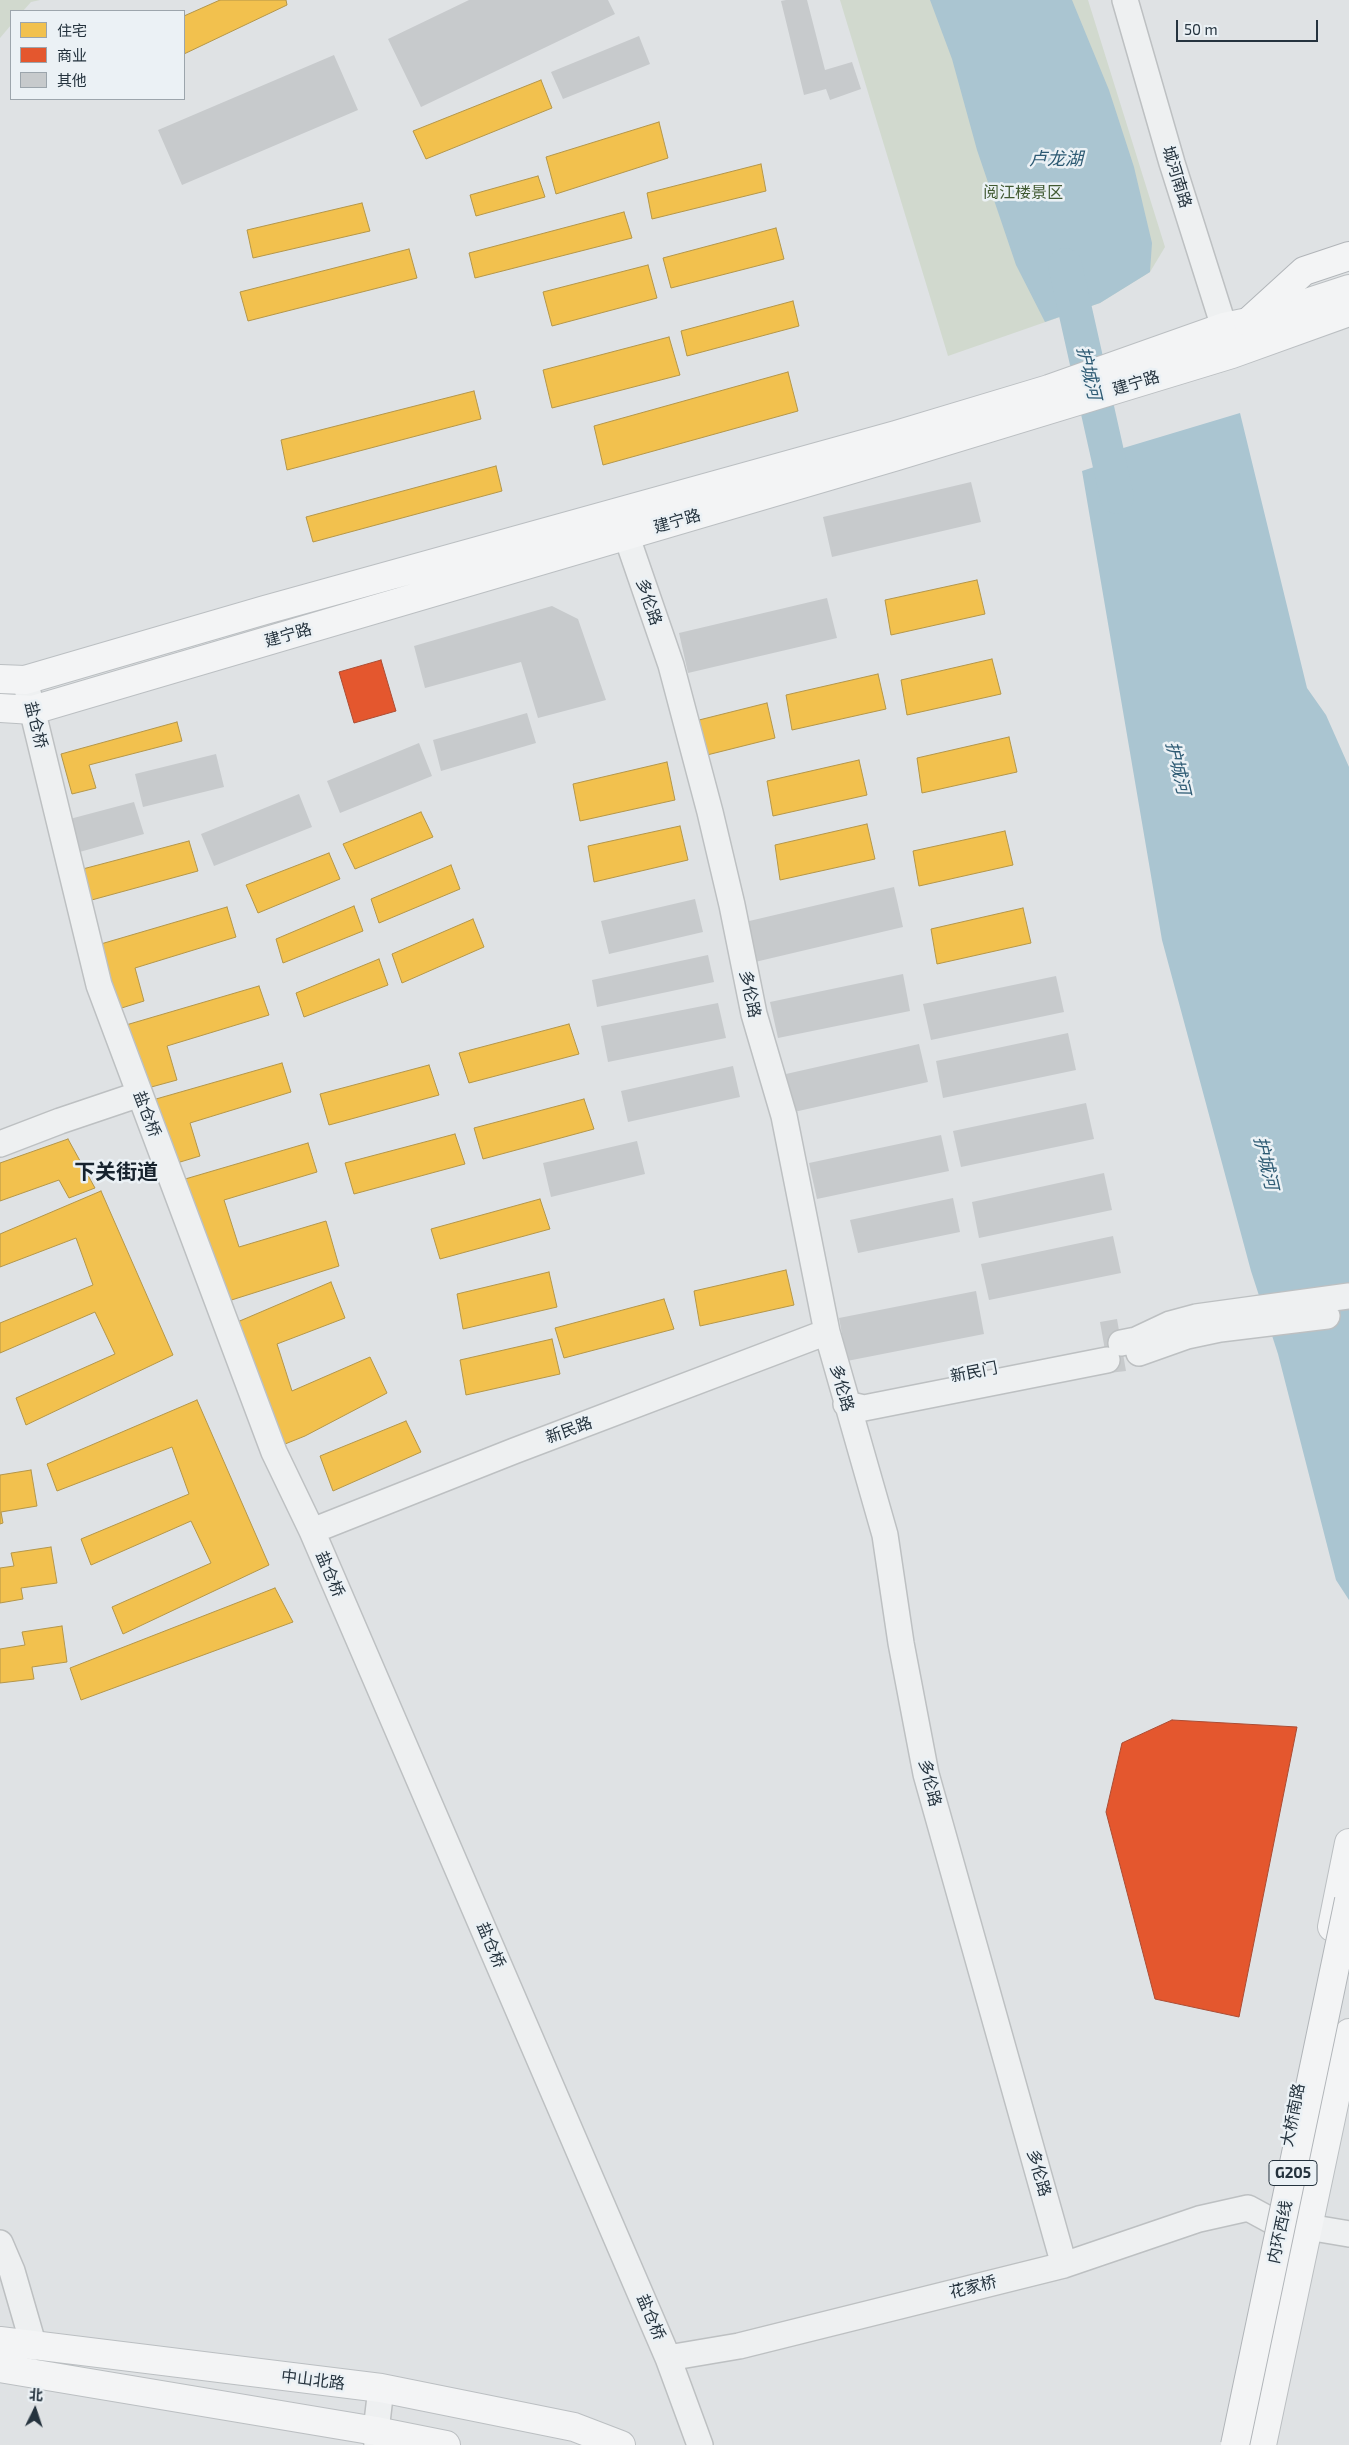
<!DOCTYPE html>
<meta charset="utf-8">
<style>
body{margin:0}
#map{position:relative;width:1349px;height:2445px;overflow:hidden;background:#dfe2e4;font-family:"Exo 2","Noto Sans SC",sans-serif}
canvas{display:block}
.legend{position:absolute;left:10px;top:10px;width:175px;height:90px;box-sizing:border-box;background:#ebf1f5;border:1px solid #9ca5ac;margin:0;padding:6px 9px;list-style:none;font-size:15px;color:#25333e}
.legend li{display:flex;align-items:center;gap:10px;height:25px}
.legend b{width:25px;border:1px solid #9ca5ac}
.north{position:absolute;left:10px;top:2385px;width:50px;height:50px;-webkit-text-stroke:4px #ebf1f5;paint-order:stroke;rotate:4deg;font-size:14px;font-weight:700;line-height:20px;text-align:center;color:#25333e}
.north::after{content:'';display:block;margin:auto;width:18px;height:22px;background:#25333e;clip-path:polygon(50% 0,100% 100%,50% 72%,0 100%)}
.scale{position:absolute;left:1176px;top:20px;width:142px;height:22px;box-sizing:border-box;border:2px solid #25333e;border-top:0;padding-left:6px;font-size:15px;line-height:18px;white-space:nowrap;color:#25333e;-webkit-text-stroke:4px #ebf1f5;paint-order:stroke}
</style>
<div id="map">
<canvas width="1349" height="2445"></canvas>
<ul class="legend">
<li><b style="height:14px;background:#f2c14e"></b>住宅</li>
<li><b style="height:14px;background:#e4572e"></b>商业</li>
<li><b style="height:14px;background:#c7cacc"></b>其他</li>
</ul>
<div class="north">北</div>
<div class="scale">50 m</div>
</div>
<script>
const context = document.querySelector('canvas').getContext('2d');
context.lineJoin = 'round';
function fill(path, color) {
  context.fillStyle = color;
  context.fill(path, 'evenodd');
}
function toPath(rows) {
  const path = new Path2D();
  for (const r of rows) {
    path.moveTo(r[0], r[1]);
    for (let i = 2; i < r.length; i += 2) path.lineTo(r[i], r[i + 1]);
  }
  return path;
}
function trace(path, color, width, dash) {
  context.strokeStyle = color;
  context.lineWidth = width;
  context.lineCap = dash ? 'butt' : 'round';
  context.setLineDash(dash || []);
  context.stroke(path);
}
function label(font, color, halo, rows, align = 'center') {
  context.font = font + ' "Exo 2","Noto Sans SC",sans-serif';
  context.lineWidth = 5;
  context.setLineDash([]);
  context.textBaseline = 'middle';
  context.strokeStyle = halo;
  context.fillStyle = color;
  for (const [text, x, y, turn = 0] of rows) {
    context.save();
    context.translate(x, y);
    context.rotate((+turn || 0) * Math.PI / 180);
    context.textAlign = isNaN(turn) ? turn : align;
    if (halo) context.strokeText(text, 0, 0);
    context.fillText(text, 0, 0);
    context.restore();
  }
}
const green = toPath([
 [0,0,40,0,31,2,23,11,11,11,11,25,0,38],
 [840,0,1088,0,1165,247,1150,272,1100,303,948,356]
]);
const water = toPath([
 [930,0,1072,0,1109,90,1134,167,1152,243,1150,272,1100,303,1045,322,1016,265,977,150,952,59],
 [1240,413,1307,688,1326,715,1349,767,1349,1600,1336,1580,1278,1354,1251,1271,1162,940,1082,471,1103,464,1100,455]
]);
const homes = toPath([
 [220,0,286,0,287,5,184,54,184,16,220,0],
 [541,80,552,108,426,159,413,131,541,80],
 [659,122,668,158,556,194,546,157,659,122],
 [761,164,766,191,652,219,647,193,761,164],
 [538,176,545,197,476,216,470,195,538,176],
 [362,203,370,231,253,258,247,230,362,203],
 [624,212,632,238,475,278,469,253,624,212],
 [776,228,784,259,671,288,663,258,776,228],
 [409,249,417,278,248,321,240,292,409,249],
 [648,265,657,298,552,326,543,292,648,265],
 [793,301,799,326,687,356,681,331,793,301],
 [669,337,680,375,552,408,543,370,669,337],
 [788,372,798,411,603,465,594,426,788,372],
 [474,391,481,419,287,470,281,440,474,391],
 [496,466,502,491,313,542,306,517,496,466],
 [977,580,985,614,891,635,885,600,977,580],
 [992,659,1001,694,907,715,901,680,992,659],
 [878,674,886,709,792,730,786,695,878,674],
 [767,703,775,738,703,756,695,721,767,703],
 [177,722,182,741,89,765,96,788,72,794,61,754,177,722],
 [1009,737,1017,772,922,793,917,758,1009,737],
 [859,760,867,795,773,816,767,781,859,760],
 [667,762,675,800,580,821,573,784,667,762],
 [421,812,433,837,355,869,343,844,421,812],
 [867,824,875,859,780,880,775,845,867,824],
 [680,826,688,860,594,882,588,846,680,826],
 [1005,831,1013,865,919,886,913,851,1005,831],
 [189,841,198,871,88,901,79,870,189,841],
 [329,853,340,879,258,913,246,885,329,853],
 [451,865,460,889,379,923,371,899,451,865],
 [354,906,363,931,283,963,276,939,354,906],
 [227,907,236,937,135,968,144,1001,112,1011,94,946,227,907],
 [1023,908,1031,943,937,964,931,929,1023,908],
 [473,919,484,947,402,983,392,954,473,919],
 [379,959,388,985,304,1017,296,993,379,959],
 [259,986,269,1015,167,1046,177,1080,144,1089,126,1025,259,986],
 [569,1024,579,1054,469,1083,459,1053,569,1024],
 [282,1063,291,1092,190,1123,200,1156,167,1166,149,1101,282,1063],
 [429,1065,439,1095,329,1125,320,1094,429,1065],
 [584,1099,594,1129,483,1159,474,1128,584,1099],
 [455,1134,465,1164,354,1194,345,1163,455,1134],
 [68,1139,95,1188,69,1198,59,1180,0,1201,0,1163,68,1139],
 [308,1143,317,1172,224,1200,239,1247,326,1221,339,1266,222,1303,175,1182,308,1143],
 [101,1191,173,1355,26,1425,16,1398,115,1354,95,1312,0,1353,0,1323,93,1285,76,1238,0,1267,0,1234,101,1191],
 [540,1199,550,1229,440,1259,431,1229,540,1199],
 [786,1270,794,1305,700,1326,694,1291,786,1270],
 [549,1272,557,1307,463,1329,457,1294,549,1272],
 [331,1282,345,1318,277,1344,292,1391,370,1357,387,1393,305,1436,275,1448,228,1326,331,1282],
 [664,1299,674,1329,564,1358,555,1328,664,1299],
 [552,1339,560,1374,466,1395,460,1360,552,1339],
 [197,1400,269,1565,123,1634,112,1607,211,1563,191,1521,91,1565,81,1539,189,1494,172,1447,57,1491,47,1464,197,1400],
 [406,1421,421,1452,333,1491,320,1456,406,1421],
 [31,1470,37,1506,1,1512,3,1523,0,1524,0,1475,31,1470],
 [51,1547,57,1583,21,1588,23,1599,0,1603,0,1568,14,1566,11,1553,51,1547],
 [275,1588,293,1622,81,1700,70,1668,275,1588],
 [62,1626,67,1662,32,1667,34,1679,0,1683,0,1649,25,1645,22,1632,62,1626]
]);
const shops = toPath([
 [381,660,396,711,354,723,339,672,381,660],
 [1172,1720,1297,1727,1239,2017,1155,1999,1106,1812,1122,1743,1172,1720]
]);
const river = toPath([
 [1065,265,1117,497]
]);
const building = toPath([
 [469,0,608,0,615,14,421,107,388,39],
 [786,0,807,0,825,70,852,62,861,89,830,100,826,89,804,95,781,1],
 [639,36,650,64,563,99,551,72],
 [334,55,358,110,182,185,158,130],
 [971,482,981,522,832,557,823,517],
 [827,598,837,638,688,673,679,633],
 [552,606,578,619,606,700,538,718,521,662,425,688,414,646],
 [527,713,536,743,441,771,433,740],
 [419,743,432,776,340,813,327,781],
 [216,754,224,787,143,807,135,774],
 [299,794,312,827,214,866,201,834],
 [134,802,144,834,76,853,66,820],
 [894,887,903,927,755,962,745,922],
 [695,899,703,932,609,954,601,921],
 [708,955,714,982,597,1007,592,980],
 [903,974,910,1011,778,1038,770,1002],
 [1056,976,1064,1012,931,1040,923,1004],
 [718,1003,726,1038,608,1062,601,1026],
 [1068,1033,1076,1070,943,1098,936,1061],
 [919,1044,928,1082,794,1112,786,1074],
 [733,1066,740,1097,628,1122,621,1091],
 [1086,1103,1094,1139,961,1167,953,1131],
 [941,1135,949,1171,817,1199,809,1163],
 [637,1141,645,1174,551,1197,543,1163],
 [1104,1173,1112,1210,979,1238,972,1202],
 [953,1198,960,1232,858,1253,850,1220],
 [1113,1236,1121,1273,989,1300,981,1264],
 [976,1291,984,1334,847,1361,839,1318],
 [1117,1319,1126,1371,1109,1373,1100,1322]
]);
const minor = toPath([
 [1125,0,1172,163,1230,346],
 [620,517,671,665,710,812,732,905,754,1014,784,1116,827,1332,885,1535,901,1643,926,1774,1064,2265],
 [25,680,99,985,274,1452,312,1531,668,2358,700,2445],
 [0,1144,60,1121,140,1094],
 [1121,1343,1136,1340,1170,1324,1196,1317,1349,1296],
 [1139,1353,1187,1336,1220,1329,1327,1316],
 [846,1404,864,1408,1107,1360],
 [312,1531,514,1451,827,1332],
 [0,2243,12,2271,34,2347],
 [668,2358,739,2346,1064,2265,1199,2219,1248,2208,1272,2221,1349,2234],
 [377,2445,376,2431,381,2388]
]);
const major = toPath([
 [0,679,25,680,265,610,896,435,1049,389,1224,327,1248,322,1349,289],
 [0,708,33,710,274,639,897,456,1232,354,1349,312],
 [1332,1927,1349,1843],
 [0,2341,381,2388,574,2427,621,2445],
 [0,2368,376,2431,446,2445],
 [1262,2445,1349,2033]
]);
const highway = toPath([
 [1248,322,1304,271,1349,256]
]);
const highwayBridge = toPath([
 [1235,2445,1349,1900]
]);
const shields = [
 [1293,2173,48]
];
const shieldNames = [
 ["G205",1293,2173]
];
const streetNames = [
 ["城河南路",1177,177,73],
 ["建宁路",1136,383,-17],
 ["建宁路",677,521,-16],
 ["多伦路",649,602,71],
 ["建宁路",288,635,-16],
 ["盐仓桥",36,725,76],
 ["多伦路",750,994,78],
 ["盐仓桥",147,1114,69],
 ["新民门",974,1372,-11],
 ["多伦路",842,1388,74],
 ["新民路",569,1430,-20],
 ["盐仓桥",330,1574,67],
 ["多伦路",930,1783,76],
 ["盐仓桥",491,1945,67],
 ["大桥南路",1293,2115,-79],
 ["多伦路",1039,2173,74],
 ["内环西线",1280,2232,-78],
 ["花家桥",973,2287,-14],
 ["盐仓桥",651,2317,67],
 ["中山北路",313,2380,7]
];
const parkNames = [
 ["阅江楼景区",1023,193]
];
const waterNames = [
 ["卢龙湖",1056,159],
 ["护城河",1089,373,77],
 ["护城河",1178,768,77],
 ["护城河",1266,1163,77]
];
const districtNames = [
 ["下关街道",116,1172]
];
fill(green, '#d1d9ce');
fill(water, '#aac5d1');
fill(homes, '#f2c14e');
trace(homes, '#b49649', 1);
fill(shops, '#e4572e');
trace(shops, '#ab4c33', 1);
trace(river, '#aac5d1', 34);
fill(building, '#c7cacc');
trace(minor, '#bdc0c2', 28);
trace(major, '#bbbfc2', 30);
trace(highway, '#b1b5b9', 30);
trace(minor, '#eef0f1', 25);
trace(major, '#f3f4f5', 28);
trace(highway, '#f3f4f5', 28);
trace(highwayBridge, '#b1b5b9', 30, []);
trace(highwayBridge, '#f3f4f5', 28);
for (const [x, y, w] of shields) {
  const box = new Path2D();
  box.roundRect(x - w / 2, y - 12.5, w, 25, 4);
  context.fillStyle = '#ebf1f5';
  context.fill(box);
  trace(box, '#25333e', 1);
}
label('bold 15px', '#25333e', null, shieldNames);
label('16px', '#25333e', '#ebf1f5', streetNames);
label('16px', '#415a32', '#ebf1f5', parkNames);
label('italic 18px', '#2d5a73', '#ebf1f5', waterNames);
label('bold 21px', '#17232e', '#ebf1f5', districtNames);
</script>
